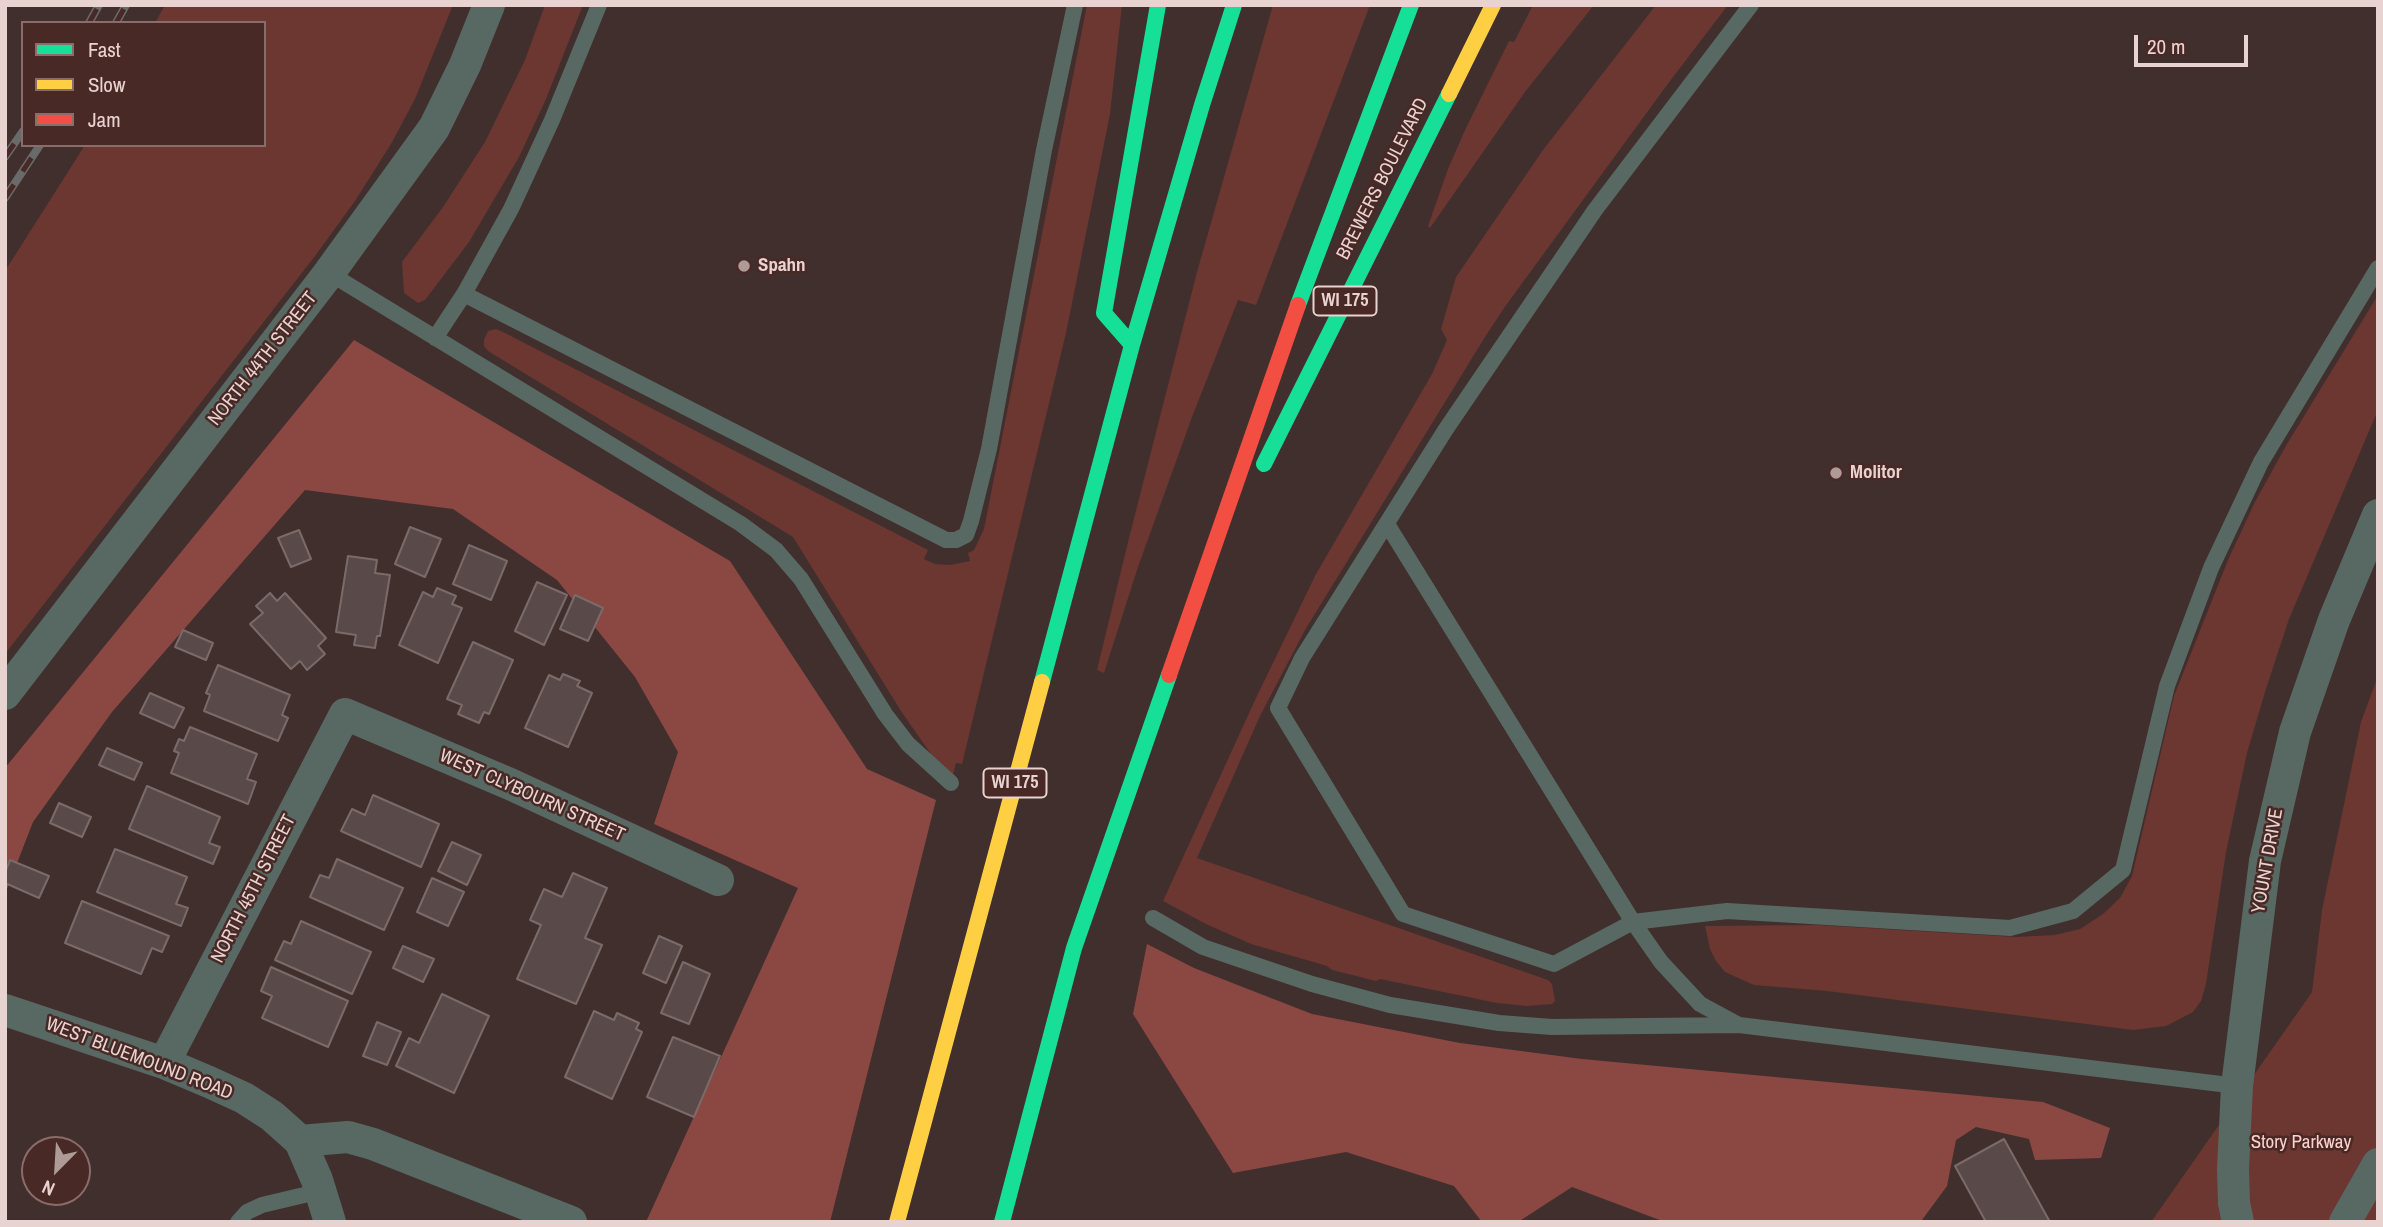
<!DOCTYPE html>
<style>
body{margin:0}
#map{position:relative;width:2383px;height:1227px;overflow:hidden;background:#412f2e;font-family:"Archivo Narrow",sans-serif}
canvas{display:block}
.frame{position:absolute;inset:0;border:7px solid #e9d3d0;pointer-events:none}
.legend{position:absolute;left:21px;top:21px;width:245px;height:126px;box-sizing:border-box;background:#492926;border:2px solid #896d6a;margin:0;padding:9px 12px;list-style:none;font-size:21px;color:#e9d3d0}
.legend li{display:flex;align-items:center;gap:14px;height:35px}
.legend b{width:35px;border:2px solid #896d6a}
.north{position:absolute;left:21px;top:1136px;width:70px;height:70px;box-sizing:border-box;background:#492926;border:2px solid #896d6a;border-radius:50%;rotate:204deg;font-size:19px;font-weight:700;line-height:28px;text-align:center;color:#e9d3d0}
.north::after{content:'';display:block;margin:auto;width:24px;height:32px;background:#ae9a97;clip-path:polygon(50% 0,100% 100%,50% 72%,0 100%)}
.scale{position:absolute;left:2134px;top:35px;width:114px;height:32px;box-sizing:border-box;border:4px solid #e9d3d0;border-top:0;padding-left:9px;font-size:21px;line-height:24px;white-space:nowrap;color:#e9d3d0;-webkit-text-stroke:5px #492926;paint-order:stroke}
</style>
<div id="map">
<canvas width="2383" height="1227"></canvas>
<div class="frame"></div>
<ul class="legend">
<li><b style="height:9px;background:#16e098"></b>Fast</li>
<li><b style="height:9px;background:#ffcf43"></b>Slow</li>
<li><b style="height:9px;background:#f24e42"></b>Jam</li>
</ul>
<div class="north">N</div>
<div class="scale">20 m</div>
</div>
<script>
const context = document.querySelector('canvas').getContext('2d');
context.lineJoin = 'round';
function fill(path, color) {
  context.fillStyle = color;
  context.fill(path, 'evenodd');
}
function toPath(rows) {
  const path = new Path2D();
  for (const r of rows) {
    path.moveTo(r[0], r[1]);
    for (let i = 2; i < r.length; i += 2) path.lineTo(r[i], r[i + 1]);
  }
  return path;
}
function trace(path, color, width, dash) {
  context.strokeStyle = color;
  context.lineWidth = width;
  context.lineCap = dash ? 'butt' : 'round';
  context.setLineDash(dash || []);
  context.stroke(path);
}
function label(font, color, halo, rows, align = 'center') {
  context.font = font + ' "Archivo Narrow",sans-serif';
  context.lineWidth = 5;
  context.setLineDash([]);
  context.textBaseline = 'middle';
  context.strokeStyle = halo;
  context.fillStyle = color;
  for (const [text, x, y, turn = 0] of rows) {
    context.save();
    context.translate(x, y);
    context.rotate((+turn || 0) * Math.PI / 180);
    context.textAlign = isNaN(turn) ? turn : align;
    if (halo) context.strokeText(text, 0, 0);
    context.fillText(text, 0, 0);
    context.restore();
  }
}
const green = toPath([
 [165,5,453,5,415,99,391,144,355,201,315,256,5,654,5,271,85,145,264,145,264,23,155,23],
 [545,5,583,5,546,99,519,157,469,242,425,300,418,303,404,293,402,262,443,207,485,142,525,60],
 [1087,5,1122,5,1110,114,1066,333,962,764,956,763,951,783,901,711,793,537,488,351,484,346,484,340,488,331,496,329,503,332,928,550,924,559,935,564,950,565,970,561,968,553,974,550,984,529],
 [1273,5,1370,5,1256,305,1238,300,1192,417,1138,567,1104,673,1097,670,1129,538,1197,272],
 [1533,5,1594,5,1525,92,1430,228,1428,226,1448,169,1465,130,1509,41,1514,42],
 [1656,5,1728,5,1667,85,1504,308,1485,337,1305,630,1260,716,1197,858,1548,980,1552,984,1555,1001,1552,1004,1527,1006,1497,1003,1380,979,1376,981,1332,970,1327,966,1251,944,1206,924,1163,901,1256,698,1316,574,1432,374,1447,340,1441,329,1456,277,1543,150],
 [2378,295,2378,410,2289,619,2265,692,2247,753,2226,852,2206,984,2201,1001,2193,1012,2166,1026,2133,1030,1827,991,1754,985,1725,972,1716,961,1710,949,1705,926,1817,925,2016,937,2055,935,2080,929,2103,914,2120,898,2132,876,2174,696,2228,560,2255,502,2287,444],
 [2378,676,2378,1222,2151,1222,2312,992,2322,910,2349,780,2361,722]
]);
const forest = toPath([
 [354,340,730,561,867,769,936,800,830,1222,646,1222,798,888,654,824,678,752,635,677,557,580,453,509,305,490,112,712,33,822,5,894,5,768],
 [1147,944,1194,968,1312,1014,1460,1043,1582,1059,2043,1102,2110,1128,2101,1158,2035,1160,2029,1139,1976,1127,1956,1140,1947,1186,1922,1220,1907,1222,1665,1222,1572,1187,1518,1222,1482,1222,1454,1186,1346,1152,1233,1173,1133,1014]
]);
const building = toPath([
 [410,527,441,539,425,577,395,564,410,527],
 [299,530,311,559,291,567,278,538,299,530],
 [469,545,507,561,491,600,453,584,469,545],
 [348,556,377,560,375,573,390,575,380,636,377,636,375,648,354,645,356,635,336,632,348,556],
 [537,582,567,595,544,645,515,631,537,582],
 [437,588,456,596,452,604,462,608,438,663,399,645,423,592,433,597,437,588],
 [270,593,277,601,285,593,326,638,318,646,325,654,307,670,300,661,291,669,250,624,263,613,256,606,270,593],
 [575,595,603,608,588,641,560,629,575,595],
 [183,630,213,643,206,660,175,647,183,630],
 [473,642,513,660,489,714,484,712,479,723,458,714,462,705,447,699,473,642],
 [218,665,290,695,282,715,288,718,278,741,204,711,210,695,206,693,218,665],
 [563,674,580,681,577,686,592,693,568,747,525,728,549,675,560,680,563,674],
 [150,693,184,708,174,728,140,713,150,693],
 [190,727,257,754,247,779,256,782,248,804,171,773,179,753,174,751,179,739,184,741,190,727],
 [107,748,142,763,134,780,99,765,107,748],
 [147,786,220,817,209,843,220,847,213,864,129,829,147,786],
 [373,795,439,824,421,867,341,831,352,809,365,815,373,795],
 [59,803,91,817,82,837,50,823,59,803],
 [452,842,481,855,467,885,438,871,452,842],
 [115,849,187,877,176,904,188,908,181,926,97,892,115,849],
 [337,859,403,888,384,930,310,897,320,875,329,878,337,859],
 [10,860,49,876,39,898,5,883,5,873,10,860],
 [573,873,607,888,585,938,602,945,576,1004,517,979,541,925,530,920,544,889,562,897,573,873],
 [432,878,464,892,448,926,417,912,432,878],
 [82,901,169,936,162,952,152,948,141,974,65,943,82,901],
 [301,921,371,952,352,994,275,960,284,941,291,944,301,921],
 [659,936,682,946,666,983,643,973,659,936],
 [403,946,434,959,423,982,393,968,403,946],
 [683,962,710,974,689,1024,661,1013,683,962],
 [271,967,348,1001,328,1047,262,1018,272,996,261,991,271,967],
 [442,994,489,1016,454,1093,396,1066,409,1038,419,1043,442,994],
 [594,1011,614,1020,617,1013,639,1023,636,1029,642,1032,612,1099,565,1077,594,1011],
 [377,1022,401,1032,387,1065,363,1056,377,1022],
 [673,1037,720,1056,694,1117,647,1097,673,1037],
 [2004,1139,2050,1222,1986,1222,1955,1166,2004,1139]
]);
const lane = toPath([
 [1751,5,1595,210,1446,429,1302,658,1278,708,1403,914,1554,964,1633,922,1727,911,2010,928,2073,911,2123,870,2167,686,2211,568,2261,462,2378,268],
 [329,273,741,524,776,550,801,579,885,714,908,744,951,783],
 [464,294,946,540,956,540,966,535,971,521,989,449,1044,150,1075,5],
 [435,338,464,294,511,209,552,120,599,5],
 [1387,524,1633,922,1661,962,1700,1004,1737,1024],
 [1153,918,1203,947,1312,984,1390,1005,1499,1023,1552,1027,1739,1025,2237,1086],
 [238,1222,247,1212,262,1205,321,1191]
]);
const street = toPath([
 [5,694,329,273,434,128,465,65,489,5],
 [5,1010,164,1063,209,1082,244,1098,272,1116,300,1141,317,1180,330,1222],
 [164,1063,345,714,510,784,718,880],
 [300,1141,348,1137,373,1144,571,1222],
 [2238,1222,2234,1203,2233,1169,2237,1086,2265,861,2295,732,2334,620,2378,515],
 [2345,1222,2378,1164]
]);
const fast = toPath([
 [1298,305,1411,5],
 [1132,345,1104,313,1158,5],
 [1264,464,1449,94],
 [1042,682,1132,345,1202,105,1234,5],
 [1002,1222,1074,948,1169,675]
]);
const slow = toPath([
 [1449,94,1493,5],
 [897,1222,1042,682]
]);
const jam = toPath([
 [1169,675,1298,305]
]);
const rail = toPath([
 [89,23,99,5],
 [116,23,126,5],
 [5,157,23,131],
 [5,198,40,145]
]);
const markers = [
 [744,266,7,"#ae9a97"],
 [1836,473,7,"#ae9a97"]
];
const shields = [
 [1345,301,63],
 [1015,783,63]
];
const shieldNames = [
 ["WI 175",1345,301],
 ["WI 175",1015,783]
];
const streetNames = [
 ["BREWERS BOULEVARD",1383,179,-63],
 ["NORTH 44TH STREET",263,359,-52],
 ["WEST CLYBOURN STREET",532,796,24],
 ["YOUNT DRIVE",2268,861,-80],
 ["NORTH 45TH STREET",254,889,-63],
 ["WEST BLUEMOUND ROAD",139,1059,21]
];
const poiNames = [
 ["Spahn",758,266],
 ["Molitor",1850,473]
];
const parkNames = [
 ["Story Parkway",2301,1143]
];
fill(green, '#6c3631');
fill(forest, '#8b4842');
fill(building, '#594948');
trace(building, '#7a6a69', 2);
trace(lane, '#586964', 16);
trace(street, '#586964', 32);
trace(fast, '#16e098', 16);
trace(slow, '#ffcf43', 16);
trace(jam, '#f24e42', 16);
trace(rail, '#696b6a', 8);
trace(rail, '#492926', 5, [16]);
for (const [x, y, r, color] of markers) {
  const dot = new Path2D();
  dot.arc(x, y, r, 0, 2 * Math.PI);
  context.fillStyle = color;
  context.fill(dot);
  trace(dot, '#492926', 2.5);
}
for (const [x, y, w] of shields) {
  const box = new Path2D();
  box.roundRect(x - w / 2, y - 14.5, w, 29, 5);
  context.fillStyle = '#492926';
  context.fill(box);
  trace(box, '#e9d3d0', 2);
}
label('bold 18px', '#e9d3d0', null, shieldNames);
label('19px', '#e9d3d0', '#492926', streetNames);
label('bold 19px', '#e9d3d0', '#492926', poiNames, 'left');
label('19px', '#fed0ca', '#492926', parkNames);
</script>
